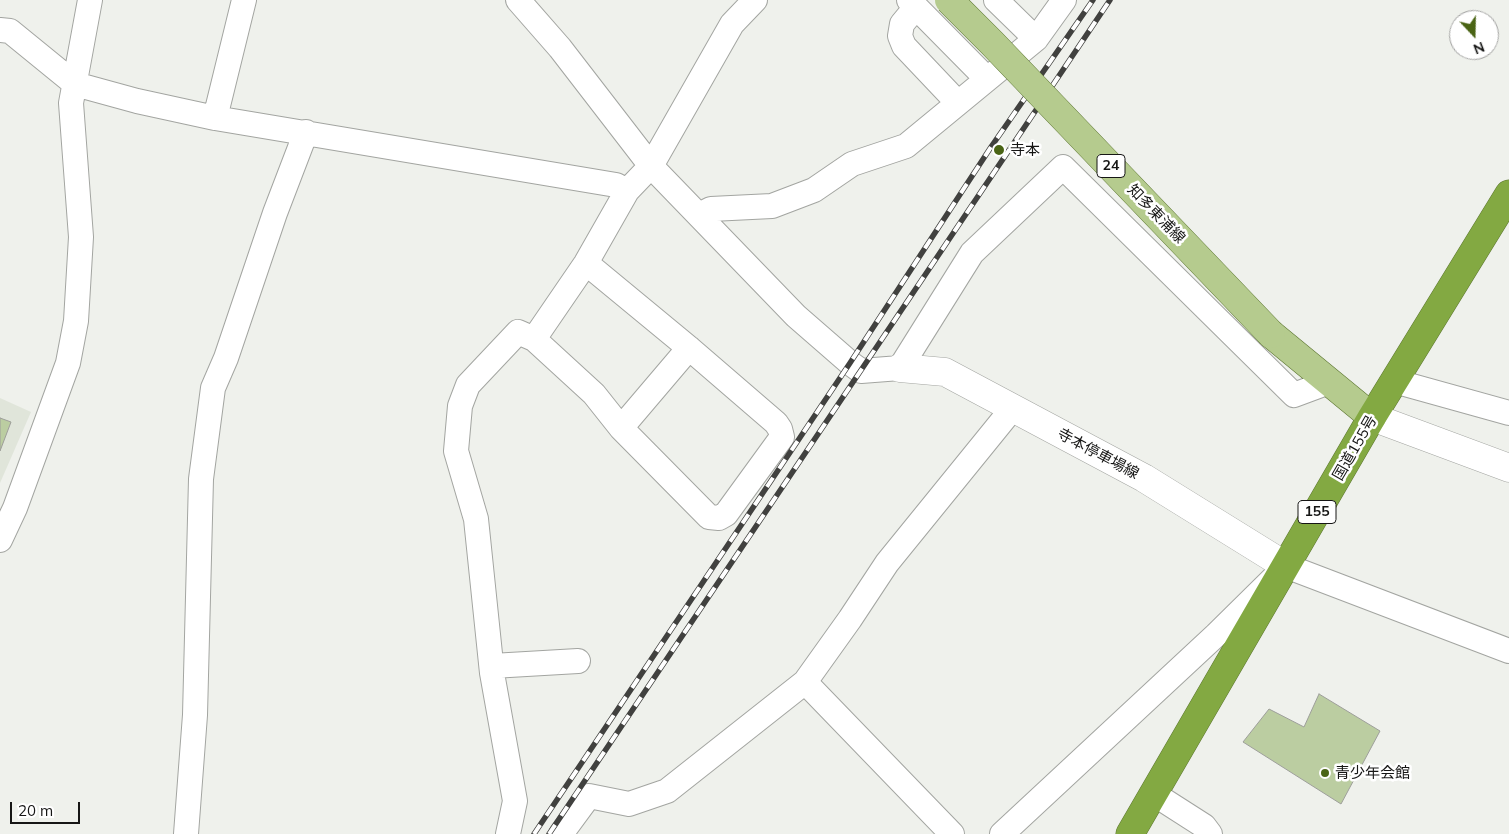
<!DOCTYPE html>
<meta charset="utf-8">
<style>
body{margin:0}
#map{position:relative;width:1509px;height:834px;overflow:hidden;background:#eff1ec;font-family:Mulish,sans-serif}
canvas{display:block}
.north{position:absolute;left:1449px;top:10px;width:50px;height:50px;box-sizing:border-box;background:#fff;border:1px solid #a2a2a1;border-radius:50%;rotate:159deg;font-size:14px;font-weight:700;line-height:20px;text-align:center;color:#161615}
.north::after{content:'';display:block;margin:auto;width:18px;height:22px;background:#4a6415;clip-path:polygon(50% 0,100% 100%,50% 72%,0 100%)}
.scale{position:absolute;left:10px;top:802px;width:70px;height:22px;box-sizing:border-box;border:2px solid #161615;border-top:0;padding-left:6px;font-size:15px;line-height:18px;white-space:nowrap;color:#161615;-webkit-text-stroke:4px #fff;paint-order:stroke}
</style>
<div id="map">
<canvas width="1509" height="834"></canvas>
<div class="north">N</div>
<div class="scale">20 m</div>
</div>
<script>
const context = document.querySelector('canvas').getContext('2d');
context.lineJoin = 'round';
function fill(path, color) {
  context.fillStyle = color;
  context.fill(path, 'evenodd');
}
function toPath(rows) {
  const path = new Path2D();
  for (const r of rows) {
    path.moveTo(r[0], r[1]);
    for (let i = 2; i < r.length; i += 2) path.lineTo(r[i], r[i + 1]);
  }
  return path;
}
function trace(path, color, width, dash) {
  context.strokeStyle = color;
  context.lineWidth = width;
  context.lineCap = dash ? 'butt' : 'round';
  context.setLineDash(dash || []);
  context.stroke(path);
}
function label(font, color, halo, rows, align = 'center') {
  context.font = font + ' Mulish,"Noto Sans JP",sans-serif';
  context.lineWidth = 5;
  context.setLineDash([]);
  context.textBaseline = 'middle';
  context.strokeStyle = halo;
  context.fillStyle = color;
  for (const [text, x, y, turn = 0] of rows) {
    context.save();
    context.translate(x, y);
    context.rotate((+turn || 0) * Math.PI / 180);
    context.textAlign = isNaN(turn) ? turn : align;
    if (halo) context.strokeText(text, 0, 0);
    context.fillText(text, 0, 0);
    context.restore();
  }
}
const built = toPath([
 [0,398,31,412,0,483]
]);
const building = toPath([
 [0,418,11,422,0,451,0,418],
 [1319,694,1380,731,1341,804,1243,742,1269,709,1304,727,1319,694]
]);
const street = toPath([
 [518,0,560,48,651,166,796,316,850,363,861,371,900,368,972,253,1063,167,1294,395,1329,382],
 [909,0,987,79],
 [996,0,1036,39,1064,0],
 [916,7,902,24,900,36,904,46,958,103],
 [0,30,10,31,75,84,137,101,215,118,616,185,627,191],
 [215,118,244,0],
 [699,215,711,209,772,206,814,190,852,164,906,146,1036,39],
 [534,339,594,394,621,428,709,517,719,518,726,514,782,437,780,429,776,423,689,348,586,263],
 [1394,381,1509,413],
 [621,428,689,348],
 [0,540,15,508,68,363,76,321,81,237,71,103,90,0],
 [492,666,578,661],
 [805,682,952,834],
 [1154,794,1204,826,1210,834],
 [186,834,195,715,201,479,213,388,226,358,275,213,306,132],
 [508,834,515,801,492,673,476,519,456,451,460,406,468,385,518,332,534,339,586,263,627,191,651,166,732,24,755,0],
 [561,834,589,796,629,804,667,791,805,682,850,619,887,563,1012,409],
 [1002,834,1216,635,1286,566,1509,651]
]);
const secondary = toPath([
 [900,368,945,372,1144,478,1286,566],
 [1372,417,1509,468]
]);
const primary = toPath([
 [1271,334,1372,417]
]);
const highway = toPath([
 [1130,834,1372,417,1509,194]
]);
const rail = toPath([
 [534,834,850,363,991,147,1093,0],
 [549,834,1110,0]
]);
const primaryBridge = toPath([
 [949,0,992,43,1271,334]
]);
const markers = [
 [999,150,6,"#4a6415"],
 [1325,773,5,"#4a6415"]
];
const shields = [
 [1111,166,28],
 [1317,512,38]
];
const shieldNames = [
 ["24",1111,166],
 ["155",1317,512]
];
const poiNames = [
 ["寺本",1010,150],
 ["青少年会館",1335,773]
];
const streetNames = [
 ["知多東浦線",1156,214,46],
 ["国道155号",1355,448,-60],
 ["寺本停車場線",1098,454,28]
];
fill(built, '#e0e5da');
fill(building, '#bbcda1');
trace(building, '#9d9e9a', 1);
trace(street, '#a3a5a1', 26);
trace(secondary, '#a3a5a1', 29);
trace(primary, '#5d7632', 29);
trace(highway, '#5d7632', 29);
trace(street, '#fff', 24);
trace(secondary, '#fff', 28);
trace(primary, '#b5cb8e', 28);
trace(highway, '#83a942', 28);
trace(rail, '#41413f', 5.5);
trace(rail, '#fff', 4, [11]);
trace(primaryBridge, '#5d7632', 29, []);
trace(primaryBridge, '#b5cb8e', 28);
for (const [x, y, r, color] of markers) {
  const dot = new Path2D();
  dot.arc(x, y, r, 0, 2 * Math.PI);
  context.fillStyle = color;
  context.fill(dot);
  trace(dot, '#fff', 2);
}
for (const [x, y, w] of shields) {
  const box = new Path2D();
  box.roundRect(x - w / 2, y - 11.5, w, 23, 4);
  context.fillStyle = '#fff';
  context.fill(box);
  trace(box, '#161615', 1);
}
label('bold 14px', '#161615', null, shieldNames);
label('15px', '#161615', '#fff', poiNames, 'left');
label('15px', '#161615', '#fff', streetNames);
</script>
